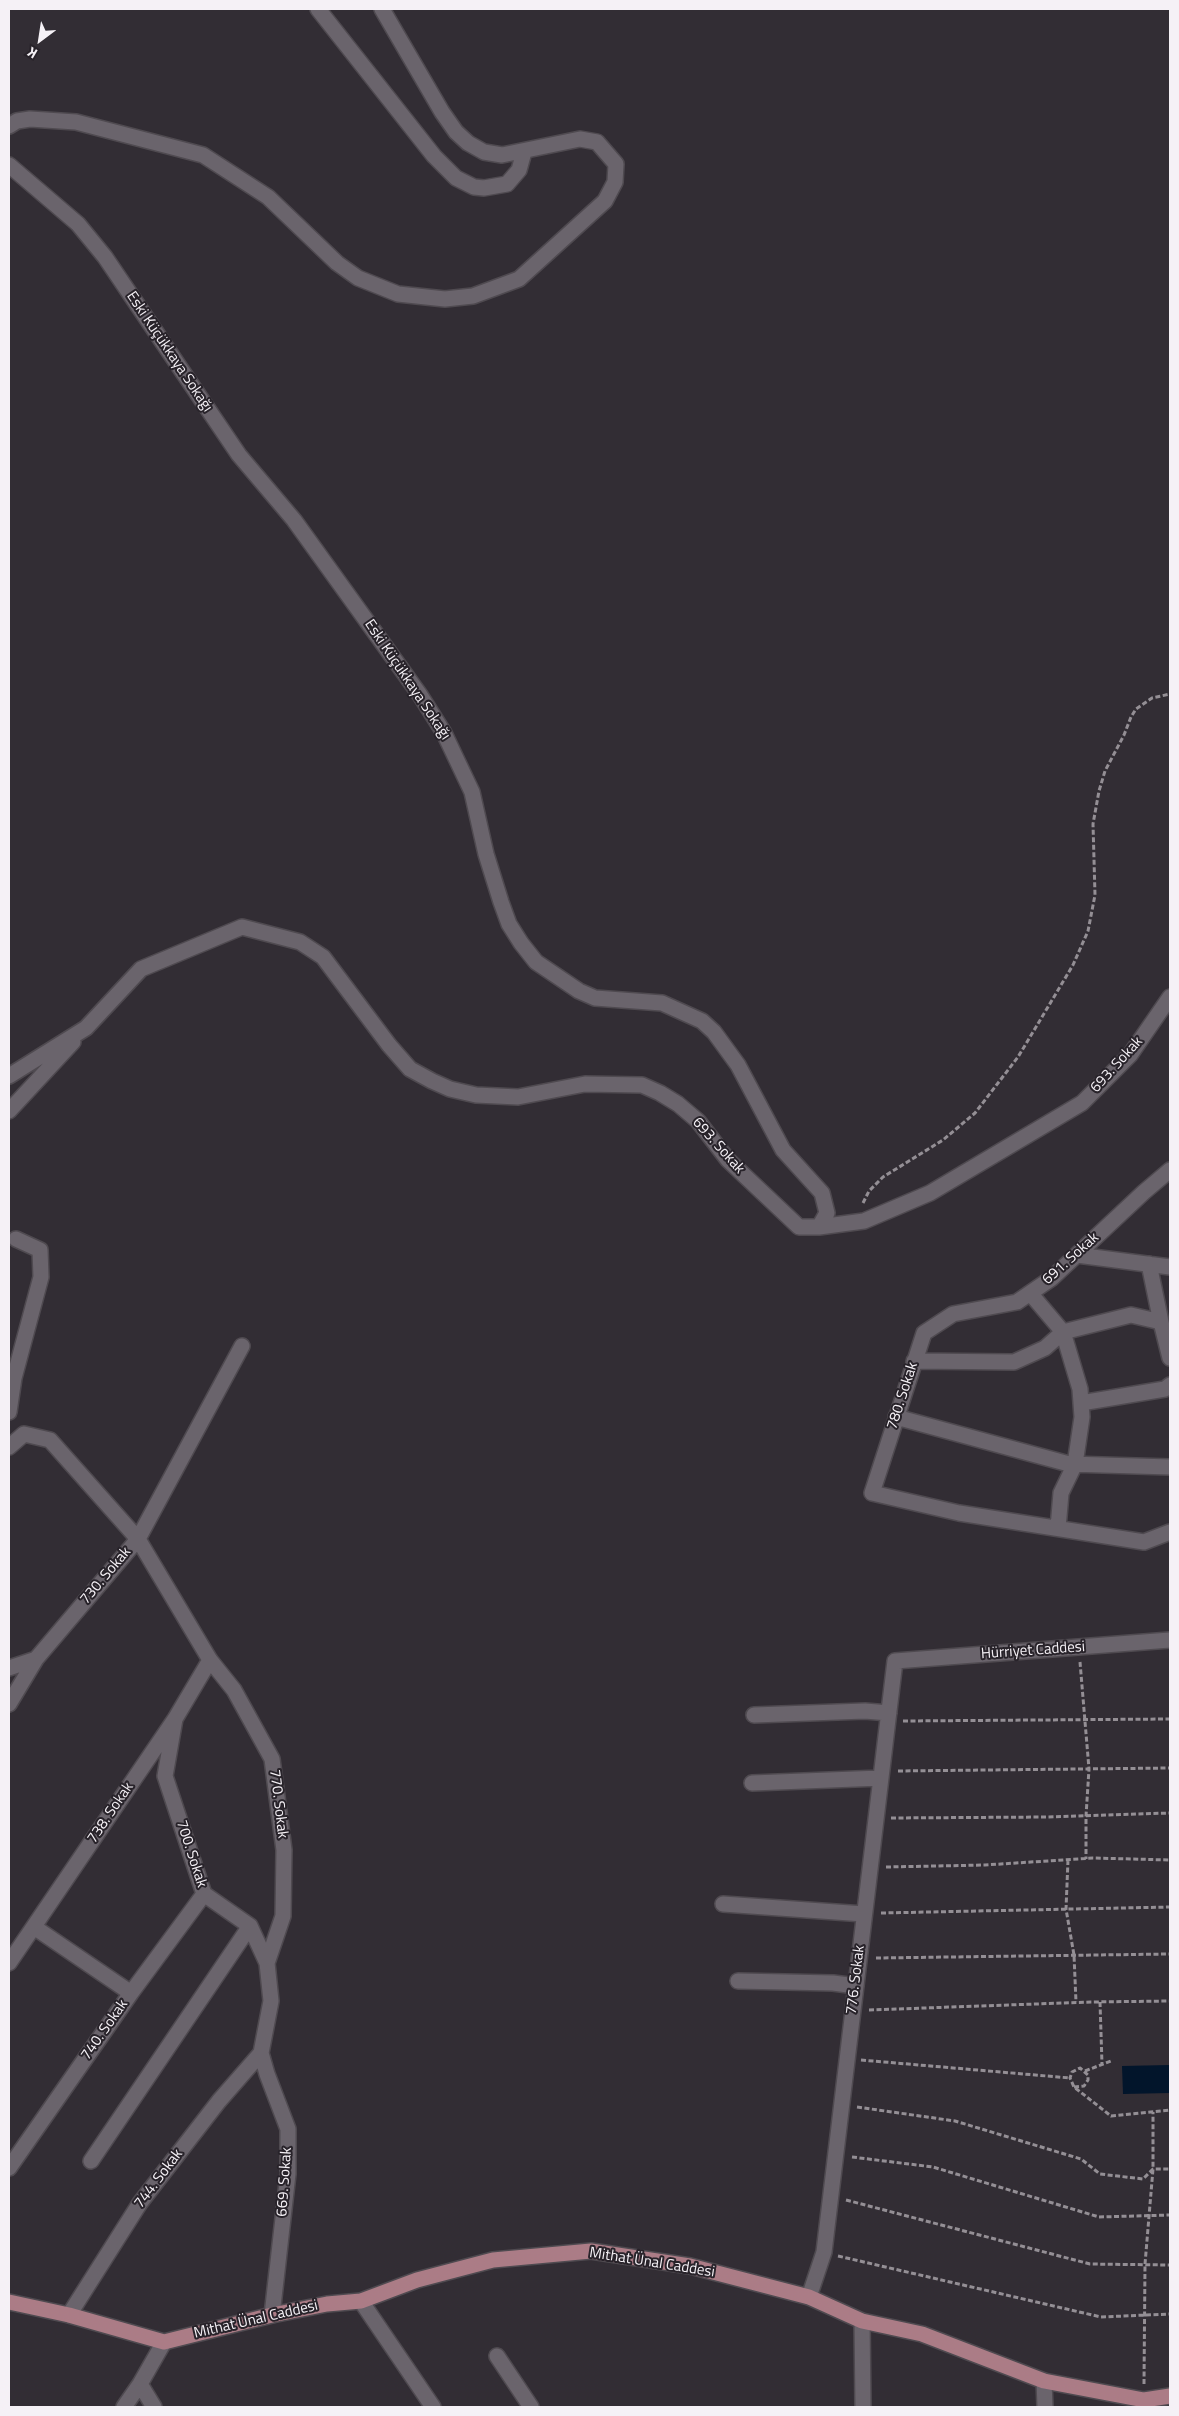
<!DOCTYPE html>
<meta charset="utf-8">
<style>
body{margin:0}
#map{position:relative;width:1179px;height:2416px;overflow:hidden;background:#322d34;font-family:"Titillium Web",sans-serif}
canvas{display:block}
.frame{position:absolute;inset:0;border:10px solid #f5f1f6;pointer-events:none}
.north{position:absolute;left:15px;top:15px;width:50px;height:50px;-webkit-text-stroke:4px #28232a;paint-order:stroke;rotate:211deg;font-size:14px;font-weight:700;line-height:20px;text-align:center;color:#f5f1f6}
.north::after{content:'';display:block;margin:auto;width:18px;height:22px;background:#f5f1f6;clip-path:polygon(50% 0,100% 100%,50% 72%,0 100%)}
</style>
<div id="map">
<canvas width="1179" height="2416"></canvas>
<div class="frame"></div>
<div class="north">K</div>
</div>
<script>
const context = document.querySelector('canvas').getContext('2d');
context.lineJoin = 'round';
function fill(path, color) {
  context.fillStyle = color;
  context.fill(path, 'evenodd');
}
function toPath(rows) {
  const path = new Path2D();
  for (const r of rows) {
    path.moveTo(r[0], r[1]);
    for (let i = 2; i < r.length; i += 2) path.lineTo(r[i], r[i + 1]);
  }
  return path;
}
function trace(path, color, width, dash) {
  context.strokeStyle = color;
  context.lineWidth = width;
  context.lineCap = dash ? 'butt' : 'round';
  context.setLineDash(dash || []);
  context.stroke(path);
}
function label(font, color, halo, rows, align = 'center') {
  context.font = font + ' "Titillium Web",sans-serif';
  context.lineWidth = 4;
  context.setLineDash([]);
  context.textBaseline = 'middle';
  context.strokeStyle = halo;
  context.fillStyle = color;
  for (const [text, x, y, turn = 0] of rows) {
    context.save();
    context.translate(x, y);
    context.rotate((+turn || 0) * Math.PI / 180);
    context.textAlign = isNaN(turn) ? turn : align;
    if (halo) context.strokeText(text, 0, 0);
    context.fillText(text, 0, 0);
    context.restore();
  }
}
const water = toPath([
 [1170,2065,1170,2093,1123,2094,1122,2066]
]);
const path = toPath([
 [863,1203,869,1191,883,1177,943,1140,975,1113,1018,1057,1036,1027,1073,965,1088,931,1095,895,1093,824,1099,791,1105,771,1124,735,1131,717,1136,709,1152,698,1170,694],
 [1080,1662,1089,1769,1086,1816,1086,1859],
 [903,1721,1170,1719],
 [898,1771,1170,1768],
 [891,1818,1046,1817,1170,1813],
 [1068,1860,1066,1909,1074,1955,1076,2002],
 [886,1867,985,1865,1093,1858,1170,1860],
 [881,1913,1170,1907],
 [876,1958,1170,1954],
 [1100,2002,1102,2064],
 [869,2010,1091,2002,1170,2001],
 [861,2060,1070,2078],
 [1085,2071,1111,2061],
 [1074,2087,1084,2086,1088,2080,1088,2075,1080,2068,1072,2072,1070,2078,1074,2087,1111,2116,1170,2110],
 [857,2107,955,2121,1081,2159,1100,2174,1143,2179,1153,2169,1170,2169],
 [852,2157,933,2167,1099,2217,1170,2215],
 [846,2200,1090,2264,1170,2265],
 [838,2256,1101,2317,1170,2314],
 [1144,2384,1145,2264,1153,2169,1153,2112]
]);
const minor = toPath([
 [318,9,434,156,456,178,474,187,484,188,507,184,519,170,524,152],
 [9,126,17,121,30,119,76,122,203,155,268,197,337,263,358,278,398,294,445,299,473,296,519,279,605,201,615,182,616,164,597,142,580,139,502,155,484,152,468,143,456,132,442,112,382,9],
 [9,165,78,224,105,257,239,455,294,520,420,695,444,733,472,792,486,854,501,902,509,924,521,943,536,962,579,991,595,998,662,1003,702,1021,714,1032,738,1065,783,1150,822,1193,827,1213,819,1227],
 [9,1076,86,1028,141,969,242,927,300,942,323,957,389,1045,410,1069,432,1081,450,1089,476,1095,518,1097,585,1084,642,1085,660,1093,678,1104,698,1121,728,1160,799,1227,819,1227,864,1221,930,1193,1082,1103,1130,1055,1170,997],
 [9,1111,73,1042],
 [1170,1170,1144,1192,1052,1278,1017,1302,953,1314,924,1333,872,1493,959,1513,1144,1542,1170,1532],
 [1077,1255,1170,1267],
 [1149,1264,1161,1322],
 [1030,1293,1063,1332,1080,1389,1082,1417,1075,1464,1061,1493,1058,1528],
 [914,1361,1014,1362,1045,1348,1063,1332,1131,1315,1161,1322,1170,1358],
 [1081,1403,1165,1389,1170,1385],
 [9,1412,14,1378,41,1277,40,1250,16,1239],
 [896,1417,1069,1464,1170,1467],
 [9,1447,24,1434,50,1440,138,1539,210,1660,234,1690,272,1759,284,1850,283,1916,267,1963],
 [9,1668,36,1659],
 [9,1704,36,1659,138,1539,242,1346],
 [754,1715,865,1711,889,1713],
 [175,1719,165,1776,204,1894,250,1926,267,1963,271,2001,261,2053,267,2074,288,2129,288,2174,272,2315],
 [752,1783,881,1778],
 [723,1904,864,1914],
 [34,1927,131,1993],
 [9,1963,175,1719,210,1660],
 [738,1981,833,1983,856,1986],
 [91,2161,250,1926],
 [9,2168,131,1993,204,1894],
 [809,2297,824,2252,895,1661,1170,1640],
 [361,2301,433,2407],
 [69,2315,140,2203,219,2101,261,2053],
 [862,2321,863,2407],
 [497,2356,531,2407],
 [1044,2381,1045,2407],
 [140,2384,154,2407],
 [124,2407,140,2384,164,2342]
]);
const major = toPath([
 [9,2302,69,2315,164,2342,272,2315,327,2304,361,2301,417,2280,493,2260,591,2251,690,2266,809,2297,862,2321,922,2334,1044,2381,1144,2400,1170,2396]
]);
const streetNames = [
 ["Eski Küçükkaya Sokağı",169,352,56],
 ["Eski Küçükkaya Sokağı",407,680,56],
 ["693. Sokak",1117,1065,-48],
 ["693. Sokak",718,1146,48],
 ["691. Sokak",1071,1259,-42],
 ["780. Sokak",903,1396,-72],
 ["730. Sokak",106,1576,-50],
 ["Hürriyet Caddesi",1033,1651,-4],
 ["770. Sokak",278,1804,83],
 ["738. Sokak",111,1813,-56],
 ["700. Sokak",191,1854,72],
 ["776. Sokak",856,1980,-83],
 ["740. Sokak",105,2030,-55],
 ["744. Sokak",159,2179,-53],
 ["669. Sokak",285,2182,-86],
 ["Mithat Ünal Caddesi",652,2263,9],
 ["Mithat Ünal Caddesi",256,2320,-13]
];
fill(water, '#02152b');
trace(minor, '#4f4a50', 18);
trace(major, '#4f4a50', 18);
trace(path, '#948f95', 3, [5, 2.5]);
trace(minor, '#6a646c', 15);
trace(major, '#ab7c86', 15);
label('15px', '#f5f1f6', '#28232a', streetNames);
</script>
